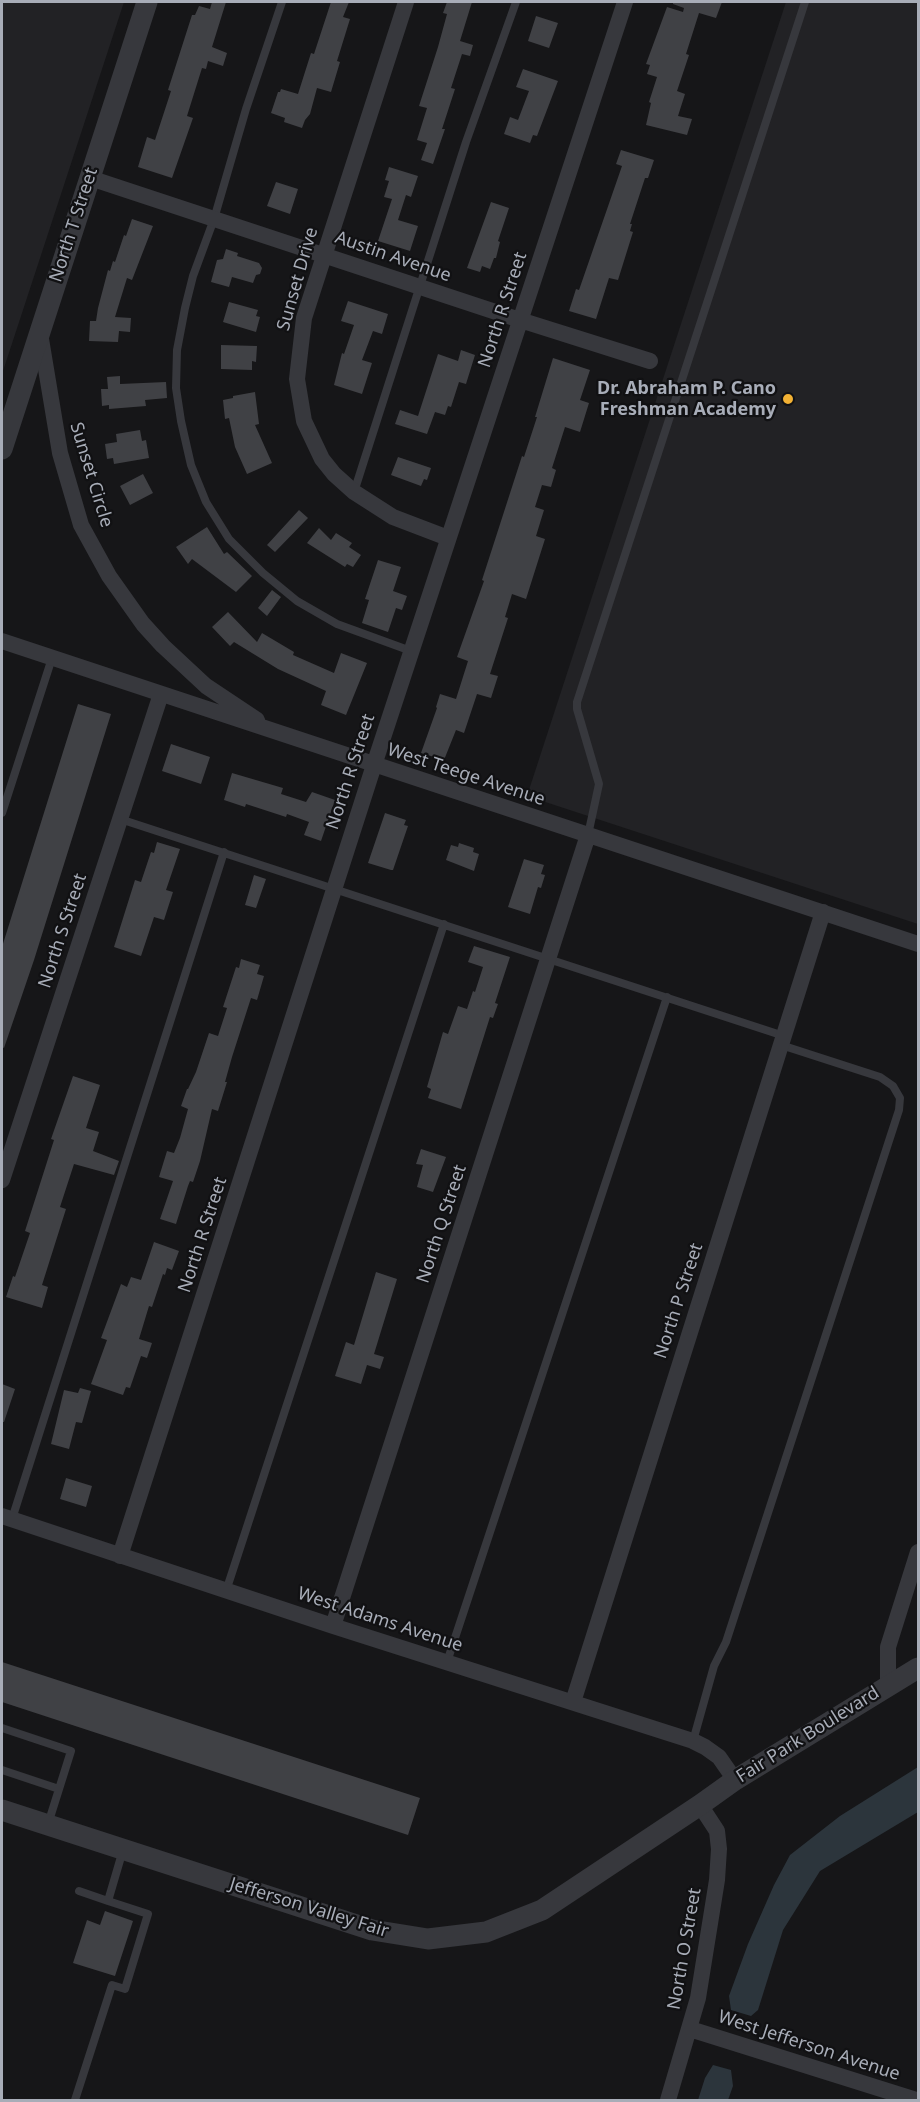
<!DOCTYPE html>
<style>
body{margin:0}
#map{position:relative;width:920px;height:2102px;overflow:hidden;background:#161618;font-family:"Noto Sans",sans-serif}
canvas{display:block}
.frame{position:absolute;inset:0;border:3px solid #a8adb8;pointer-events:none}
</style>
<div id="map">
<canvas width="920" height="2102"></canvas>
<div class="frame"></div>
</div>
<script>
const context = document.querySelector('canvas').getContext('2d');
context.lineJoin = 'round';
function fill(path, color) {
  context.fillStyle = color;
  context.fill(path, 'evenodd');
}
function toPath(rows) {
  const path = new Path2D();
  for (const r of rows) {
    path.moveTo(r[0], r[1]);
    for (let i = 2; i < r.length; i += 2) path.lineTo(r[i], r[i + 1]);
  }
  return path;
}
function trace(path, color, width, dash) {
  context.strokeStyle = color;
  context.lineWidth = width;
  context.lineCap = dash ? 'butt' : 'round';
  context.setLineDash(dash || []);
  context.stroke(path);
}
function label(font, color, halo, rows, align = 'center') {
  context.font = font + ' "Noto Sans",sans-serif';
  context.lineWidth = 4.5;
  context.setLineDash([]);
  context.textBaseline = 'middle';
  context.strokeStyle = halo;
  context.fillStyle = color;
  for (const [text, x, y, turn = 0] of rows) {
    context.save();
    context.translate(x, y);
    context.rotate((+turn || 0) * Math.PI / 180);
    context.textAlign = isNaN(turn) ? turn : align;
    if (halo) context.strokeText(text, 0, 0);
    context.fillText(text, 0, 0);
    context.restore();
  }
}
const built = toPath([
 [2,2,124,2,2,374],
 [786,2,918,2,918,924,527,796]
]);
const water = toPath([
 [918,1767,918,1812,820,1871,783,1930,758,2010,751,2016,731,2010,729,1996,748,1944,774,1885,790,1855,840,1816],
 [713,2065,731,2070,733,2086,728,2100,698,2100,705,2078]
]);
const building = toPath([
 [212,2,226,2,212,47,227,53,223,66,208,61,206,69,202,68,187,116,193,118,172,178,138,167,147,137,155,140,171,91,168,90,192,15,195,15,199,6,210,9],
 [331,2,349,2,343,17,350,19,337,61,340,62,331,92,317,88,310,114,305,120,302,128,284,122,285,118,271,113,278,92,280,92,281,89,298,94,311,53,314,54],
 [447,2,472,2,460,41,473,45,470,56,462,54,451,88,455,89,442,129,445,129,433,164,421,160,427,143,417,140,427,108,419,106,438,47,447,14,443,13],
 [673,2,722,2,716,18,699,13,686,54,689,55,677,91,685,94,678,116,692,119,687,135,646,125,651,103,649,102,657,77,647,74,650,65,646,64,667,7,683,12,684,8,673,4],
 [536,16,558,23,549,48,528,41],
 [523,69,558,81,537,136,533,135,530,143,504,134,510,117,518,120,529,91,516,87],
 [621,150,654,160,648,178,645,178,630,224,632,224,630,231,633,232,618,280,609,278,596,319,569,311,576,289,579,290,622,166,616,164],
 [389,167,418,176,411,197,406,195,398,220,418,226,410,251,378,241,392,199,384,197,389,181,385,180],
 [276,182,298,189,290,214,267,206],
 [491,202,509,208,498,241,500,242,496,258,494,258,490,269,482,266,480,272,467,268],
 [132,219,153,226,132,280,127,278,115,317,131,318,130,332,119,331,118,342,89,341,90,321,96,321,98,308,108,270,110,271,113,261,115,262,124,235,126,236],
 [226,249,238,253,237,256,259,263,262,268,260,274,256,275,253,283,232,277,229,287,211,282,217,260,223,259],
 [348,301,388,314,382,334,373,331,362,360,372,363,362,394,334,385,342,353,344,354,354,325,341,321],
 [229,302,258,310,256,316,260,317,256,332,223,322],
 [221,345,257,346,256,362,252,361,252,370,221,369],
 [461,350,475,355,466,384,459,382,451,407,448,406,445,415,435,412,427,434,395,424,400,410,418,416,438,354,458,361],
 [553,358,590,370,580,400,589,403,580,432,565,427,552,468,556,470,551,487,542,485,535,507,544,510,536,536,545,539,526,599,512,594,505,617,508,618,490,674,498,676,491,698,477,694,464,733,456,730,444,760,421,753,437,708,436,707,440,694,456,699,468,661,457,657,484,581,482,580,522,456,524,457,537,417,535,417],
 [120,376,120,384,166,382,167,398,145,400,146,406,109,409,109,405,102,406,101,389,108,389,107,377],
 [255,392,259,424,255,425,272,463,247,474,235,447,229,418,225,419,223,400,233,398,233,396],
 [140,430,142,441,146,440,149,458,114,464,113,458,107,459,105,444,117,442,116,434],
 [398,457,431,468,427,480,424,479,421,486,391,475],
 [143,474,153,493,130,505,120,486],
 [299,510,308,518,275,552,267,545],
 [207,527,224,554,227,552,252,576,236,592,192,559,188,564,176,547],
 [319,528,331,540,336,533,352,543,349,547,361,555,353,567,347,564,345,567,307,543],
 [378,560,401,567,393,591,407,596,402,610,396,608,388,632,362,623,369,600,365,599],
 [272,590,281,597,267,616,258,608],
 [228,612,257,642,262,633,294,652,293,655,334,673,341,653,367,663,346,715,321,705,326,691,278,669,234,642,230,646,212,627],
 [78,704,111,714,34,960,4,1048,2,1047,2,947],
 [171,744,210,757,201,784,162,771],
 [232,773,283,788,281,794,306,802,312,792,335,800,321,841,304,835,309,822,287,814,286,817,246,804,245,807,224,800],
 [385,813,406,820,404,825,408,826,393,870,391,870,368,863],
 [157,842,180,849,166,890,173,892,164,920,154,917,141,956,114,947,135,880,141,882,151,852,154,853],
 [459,843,474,848,473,852,479,854,474,871,446,860,451,845,458,847],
 [524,859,544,865,541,874,545,875,541,888,538,887,530,914,508,907],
 [254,875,266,879,256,908,245,905],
 [474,946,510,957,495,1003,498,1004,493,1018,490,1017,461,1109,428,1098,431,1089,427,1087,443,1032,448,1034,458,1006,467,1009,473,991,475,992,483,967,468,962],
 [241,959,260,965,257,974,264,976,257,1000,251,998,232,1057,225,1082,227,1082,218,1111,212,1109,200,1161,193,1182,190,1181,188,1186,176,1224,160,1219,173,1181,159,1177,167,1151,174,1153,180,1138,188,1109,181,1106,187,1089,188,1089,196,1072,209,1033,218,1036,227,1008,223,1007,236,967,239,968],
 [73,1076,100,1085,86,1128,99,1132,93,1151,119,1161,114,1175,74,1164,60,1207,66,1209,42,1285,48,1287,42,1308,6,1297,13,1276,15,1277,30,1233,25,1231,54,1140,51,1139],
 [421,1149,446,1157,433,1192,417,1187,423,1165,416,1164],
 [154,1242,179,1251,172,1270,167,1268,165,1275,163,1274,152,1307,149,1306,139,1339,152,1343,147,1358,141,1356,130,1388,126,1387,123,1395,91,1384,107,1340,101,1338,121,1284,127,1287,131,1277,141,1280],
 [376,1272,397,1279,374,1354,384,1357,380,1369,367,1365,361,1384,335,1376,346,1342,354,1345],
 [2,1384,15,1389,4,1422,2,1422],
 [80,1388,91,1391,82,1423,76,1422,69,1449,51,1444,64,1390,78,1393],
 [66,1478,92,1486,86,1507,60,1499],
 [2,1662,420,1798,408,1835,2,1702],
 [105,1911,133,1921,115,1976,73,1963,87,1920,100,1925]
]);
const service = toPath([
 [282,2,246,109,214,219,193,276,185,308,177,350,176,388,181,421,191,465,206,502,229,539,263,573,297,601,337,624,411,651],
 [354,492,466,142,516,2],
 [2,813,52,658],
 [120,819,784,1036],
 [588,835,599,784,577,709,577,702,805,2],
 [12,1519,224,852],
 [226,1591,444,924],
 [447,1662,667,997],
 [2,1728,71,1751,48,1824],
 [693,1741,714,1666,726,1642,899,1110,900,1098,893,1086,880,1077,781,1045],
 [2,1770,59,1789],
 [79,1891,108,1901],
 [75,2100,112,1985,125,1989,148,1914,108,1901,123,1850]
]);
const minor = toPath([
 [406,2,304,318,297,379,304,421,322,459,334,474,354,492,393,517,448,538],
 [90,178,520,320,650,361],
 [40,333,60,453,81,525,109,576,143,624,163,646,206,686,257,720],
 [2,641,918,944],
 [2,1180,161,694],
 [2,1516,333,1626,693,1741,705,1747,719,1757,735,1780],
 [120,1556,374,765,625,2],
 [333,1626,588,835],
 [888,1686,888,1647,918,1552],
 [573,1702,823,912],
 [690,2029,916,2100],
 [668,2100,698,1998,717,1880,719,1849,717,1831,700,1805]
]);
const tertiary = toPath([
 [2,449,147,2],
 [2,1810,372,1930,428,1939,486,1932,542,1910,700,1805,735,1780,918,1668]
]);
const markers = [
 [788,399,6,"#f2b134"]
];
const streetNames = [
 ["North T Street",74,225,-72],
 ["Austin Avenue",393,257,19],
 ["Sunset Drive",298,279,-74],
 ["North R Street",503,310,-72],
 ["Sunset Circle",91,475,73],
 ["North R Street",351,772,-72],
 ["West Teege Avenue",466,775,18],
 ["North S Street",63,931,-72],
 ["North Q Street",442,1224,-72],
 ["North R Street",203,1235,-72],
 ["North P Street",679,1301,-72],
 ["West Adams Avenue",380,1620,18],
 ["Fair Park Boulevard",808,1735,-32],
 ["Jefferson Valley Fair",309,1908,17],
 ["North O Street",685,1949,-80],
 ["West Jefferson Avenue",809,2046,18]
];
const poiNames = [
 ["Dr. Abraham P. Cano",776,389],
 ["Freshman Academy",776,410]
];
fill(built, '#222225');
fill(water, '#2c353c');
fill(building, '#404145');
trace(service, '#37383d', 8);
trace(minor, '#37383d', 16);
trace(tertiary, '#37383d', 21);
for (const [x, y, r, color] of markers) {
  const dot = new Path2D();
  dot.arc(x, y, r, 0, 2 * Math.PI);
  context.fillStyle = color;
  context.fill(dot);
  trace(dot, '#111113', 2);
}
label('18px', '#a8adb8', '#111113', streetNames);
label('bold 18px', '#a8adb8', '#111113', poiNames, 'right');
</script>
